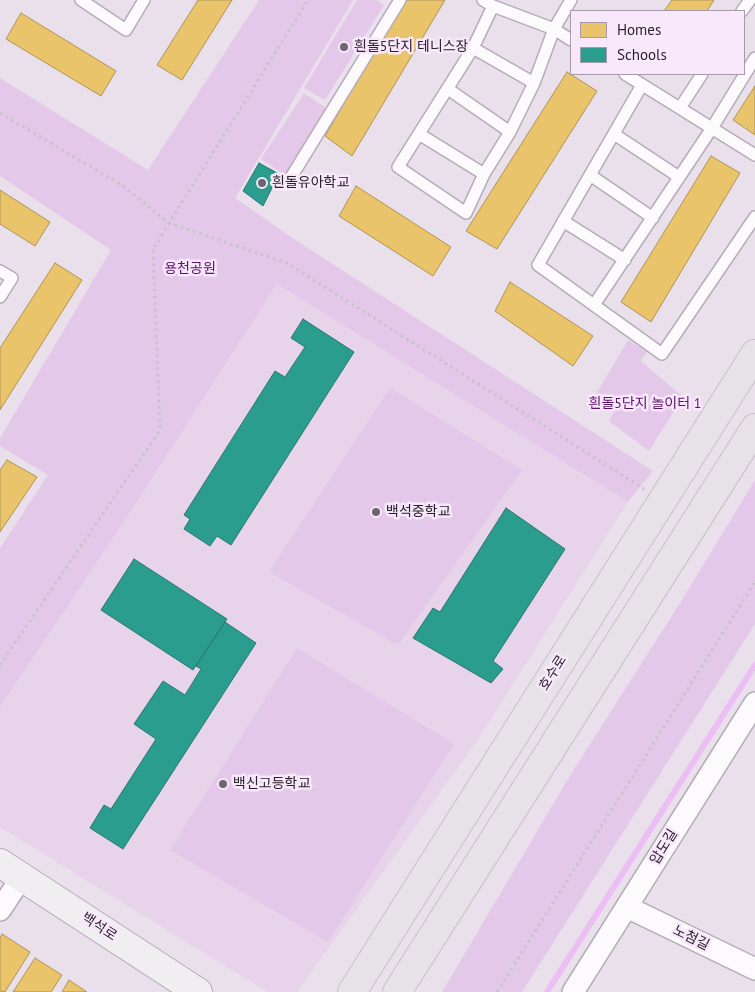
<!DOCTYPE html>
<meta charset="utf-8">
<style>
body{margin:0}
#map{position:relative;width:755px;height:992px;overflow:hidden;background:#eae0ec;font-family:"PT Sans",sans-serif}
canvas{display:block}
.legend{position:absolute;left:570px;top:10px;width:175px;height:65px;box-sizing:border-box;background:#f9e8fc;border:1px solid #a699a8;margin:0;padding:6px 9px;list-style:none;font-size:15px;color:#29222b}
.legend li{display:flex;align-items:center;gap:10px;height:25px}
.legend b{width:25px;border:1px solid #a699a8}
</style>
<div id="map">
<canvas width="755" height="992"></canvas>
<ul class="legend">
<li><b style="height:14px;background:#e9c46a"></b>Homes</li>
<li><b style="height:14px;background:#2a9d8f"></b>Schools</li>
</ul>
</div>
<script>
const context = document.querySelector('canvas').getContext('2d');
context.lineJoin = 'round';
function fill(path, color) {
  context.fillStyle = color;
  context.fill(path, 'evenodd');
}
function toPath(rows) {
  const path = new Path2D();
  for (const r of rows) {
    path.moveTo(r[0], r[1]);
    for (let i = 2; i < r.length; i += 2) path.lineTo(r[i], r[i + 1]);
  }
  return path;
}
function trace(path, color, width, dash) {
  context.strokeStyle = color;
  context.lineWidth = width;
  context.lineCap = dash ? 'butt' : 'round';
  context.setLineDash(dash || []);
  context.stroke(path);
}
function label(font, color, halo, rows, align = 'center') {
  context.font = font + ' "PT Sans","Noto Sans KR",sans-serif';
  context.lineWidth = 5;
  context.setLineDash([]);
  context.textBaseline = 'middle';
  context.strokeStyle = halo;
  context.fillStyle = color;
  for (const [text, x, y, turn = 0] of rows) {
    context.save();
    context.translate(x, y);
    context.rotate((+turn || 0) * Math.PI / 180);
    context.textAlign = isNaN(turn) ? turn : align;
    if (halo) context.strokeText(text, 0, 0);
    context.fillText(text, 0, 0);
    context.restore();
  }
}
const built = toPath([
 [277,284,628,502,477,741,297,992,267,992,0,827,0,707,124,522]
]);
const green = toPath([
 [259,0,353,0,235,198,297,241,653,471,628,502,277,284,124,522,0,707,0,548,48,475,0,446,0,438,111,250,0,176,0,78,148,170],
 [357,0,377,0,384,5,325,100,304,88],
 [304,93,329,110,288,177,261,159],
 [628,340,647,352,641,361,683,397,649,451,609,421,616,408,596,394],
 [390,388,522,470,398,645,269,572],
 [755,480,755,624,522,992,442,992,571,774,680,603],
 [297,648,454,744,328,942,170,850]
]);
const homes = toPath([
 [198,0,232,0,182,80,157,65,198,0],
 [404,0,445,0,352,156,325,136,404,0],
 [672,0,714,0,707,11,664,11,672,0],
 [21,13,116,71,101,96,6,39,21,13],
 [567,72,597,91,497,249,466,231,567,72],
 [755,86,755,135,733,120,755,86],
 [711,156,740,173,651,322,621,302,711,156],
 [356,186,451,247,433,276,339,216,356,186],
 [0,190,50,222,35,246,0,224,0,190],
 [55,263,82,280,0,410,0,348,55,263],
 [510,282,593,336,573,366,495,311,510,282],
 [7,460,37,477,0,532,0,470,7,460],
 [2,934,30,952,5,992,0,991,0,938,2,934],
 [35,958,62,975,51,992,13,992,35,958],
 [69,980,87,992,62,992,69,980]
]);
const schools = toPath([
 [259,163,279,174,263,206,243,191,259,163],
 [303,319,354,352,231,545,217,536,210,546,184,529,190,519,184,515,275,371,285,377,305,347,291,338,303,319],
 [506,508,565,549,493,661,503,669,491,683,413,638,433,608,440,612,506,508],
 [134,559,227,619,193,670,101,610,134,559],
 [225,622,256,643,123,849,90,828,104,805,111,809,156,739,134,724,163,681,185,695,201,669,196,666,225,622]
]);
const stream = toPath([
 [547,992,755,665]
]);
const path = toPath([
 [0,113,123,186,169,223,287,263,644,489],
 [0,665,160,430,153,249,308,0],
 [497,992,755,582]
]);
const lane = toPath([
 [81,0,126,30,144,0],
 [483,0,493,6,554,29,571,40],
 [493,6,473,48,398,167,466,213,484,174,510,132,534,83,554,29,571,0],
 [742,11,750,0],
 [473,48,534,83],
 [625,74,755,155],
 [642,85,538,265,662,354,755,217],
 [448,89,510,132],
 [680,108,702,74],
 [419,134,484,174],
 [614,134,679,177],
 [590,175,653,218],
 [290,179,400,0],
 [563,221,625,260],
 [0,271,12,278,0,297],
 [594,305,712,128,755,58]
]);
const street = toPath([
 [627,907,755,969],
 [0,910,22,877],
 [573,992,755,703]
]);
const secondary = toPath([
 [0,863,198,992]
]);
const primary = toPath([
 [352,992,755,354],
 [397,992,755,428]
]);
const markers = [
 [344,47,5,"#6d646f"],
 [262,183,5,"#6d646f"],
 [376,512,5,"#6d646f"],
 [223,784,5,"#6d646f"]
];
const poiNames = [
 ["흰돌5단지 테니스장",354,47],
 ["흰돌유아학교",272,183],
 ["백석중학교",386,512],
 ["백신고등학교",233,784]
];
const parkNames = [
 ["용천공원",190,269],
 ["흰돌5단지 놀이터 1",645,404]
];
const streetNames = [
 ["호수로",553,673,-58],
 ["압도길",664,847,-58],
 ["백석로",99,927,33],
 ["노첨길",691,938,26]
];
fill(built, '#e7d4eb');
fill(green, '#e4c8e9');
fill(homes, '#e9c46a');
trace(homes, '#af9357', 1);
fill(schools, '#2a9d8f');
trace(schools, '#2a7871', 1);
trace(stream, '#ebbef4', 6);
trace(lane, '#b4acb6', 14);
trace(street, '#b4acb6', 24);
trace(secondary, '#b4acb6', 30);
trace(primary, '#c5bfc5', 30);
trace(path, '#c7c4c9', 3, [2.5, 4]);
trace(lane, '#fcfafc', 11);
trace(street, '#fcfafc', 21);
trace(secondary, '#f1eef2', 28);
trace(primary, '#e6e2e7', 28);
for (const [x, y, r, color] of markers) {
  const dot = new Path2D();
  dot.arc(x, y, r, 0, 2 * Math.PI);
  context.fillStyle = color;
  context.fill(dot);
  trace(dot, '#f9e8fc', 2);
}
label('14px', '#29222b', '#f9e8fc', poiNames, 'left');
label('14px', '#5c1369', '#f9e8fc', parkNames);
label('14px', '#29222b', '#f9e8fc', streetNames);
</script>
